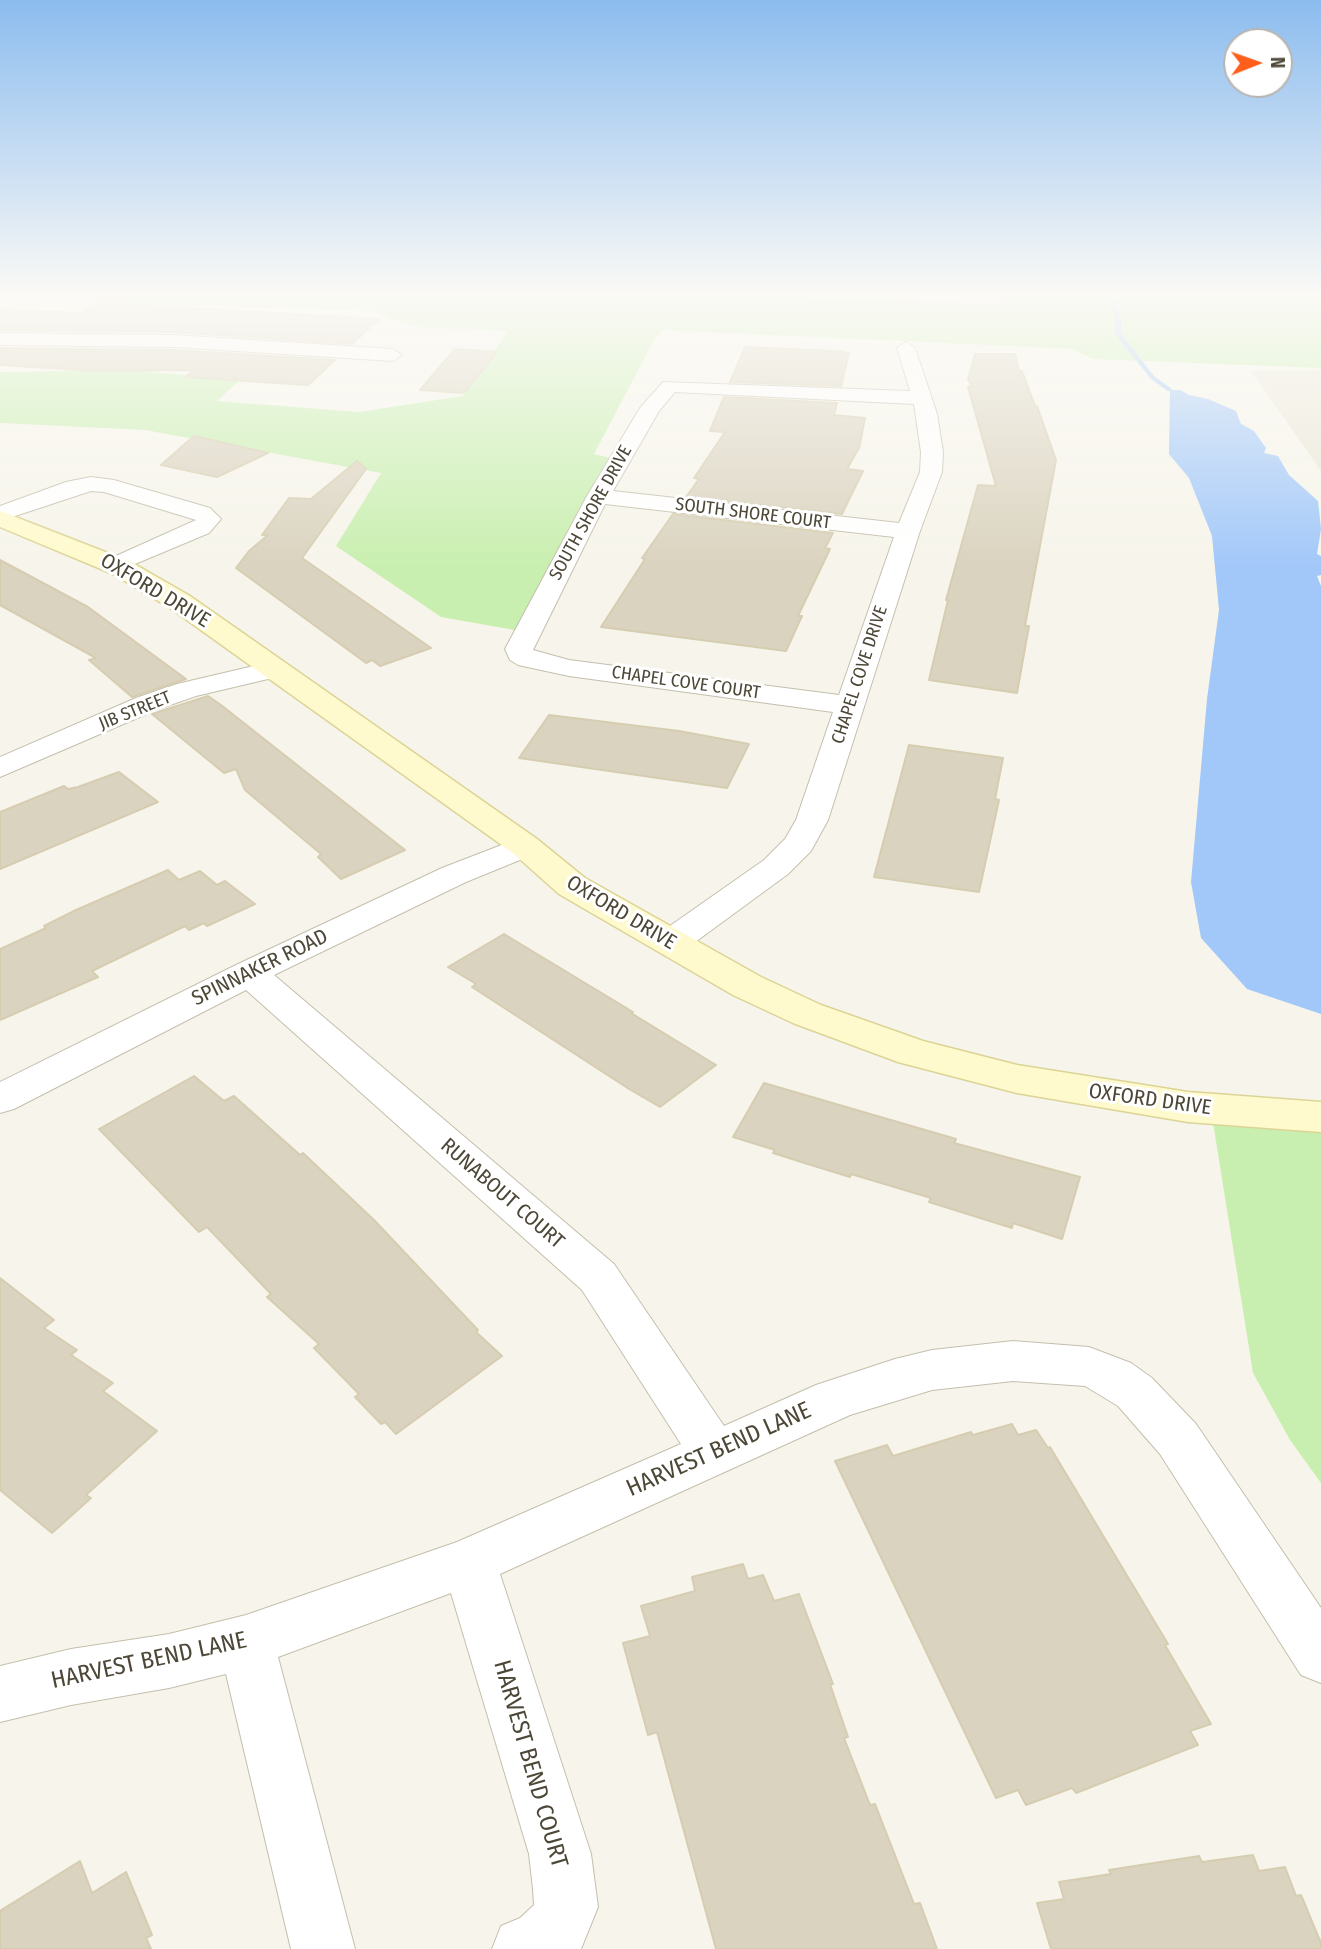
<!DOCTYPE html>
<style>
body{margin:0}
#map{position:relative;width:1321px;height:1949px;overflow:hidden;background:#f7f5eb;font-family:"Fira Sans Condensed",sans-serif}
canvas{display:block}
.north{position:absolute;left:1223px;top:28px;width:70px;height:70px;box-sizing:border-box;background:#fff;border:2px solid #b8b5af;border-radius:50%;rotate:89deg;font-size:19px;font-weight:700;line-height:28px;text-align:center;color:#4d4737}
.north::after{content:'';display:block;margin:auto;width:24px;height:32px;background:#ff5f1a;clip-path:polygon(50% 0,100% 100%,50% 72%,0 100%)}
</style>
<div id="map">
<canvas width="1321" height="1949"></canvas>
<div class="north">N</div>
</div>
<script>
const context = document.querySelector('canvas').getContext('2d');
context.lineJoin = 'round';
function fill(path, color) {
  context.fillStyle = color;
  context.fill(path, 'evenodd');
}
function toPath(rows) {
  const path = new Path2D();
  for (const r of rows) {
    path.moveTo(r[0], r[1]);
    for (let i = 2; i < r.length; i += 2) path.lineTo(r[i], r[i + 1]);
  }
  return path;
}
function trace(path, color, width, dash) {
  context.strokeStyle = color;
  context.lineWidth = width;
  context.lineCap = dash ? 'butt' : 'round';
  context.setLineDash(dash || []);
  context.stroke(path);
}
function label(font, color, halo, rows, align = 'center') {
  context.font = font + ' "Fira Sans Condensed",sans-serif';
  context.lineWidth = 6;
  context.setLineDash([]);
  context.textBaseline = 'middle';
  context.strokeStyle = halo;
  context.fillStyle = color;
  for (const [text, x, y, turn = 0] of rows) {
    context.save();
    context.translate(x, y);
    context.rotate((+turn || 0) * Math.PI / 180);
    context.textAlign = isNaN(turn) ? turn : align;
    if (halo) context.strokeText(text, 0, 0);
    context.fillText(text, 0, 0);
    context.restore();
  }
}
const residential = toPath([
 [1321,370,1321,471,1251,371]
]);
const green = toPath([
 [0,294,755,294,1001,304,1004,294,1321,294,1321,368,1093,359,1073,349,663,330,655,338,594,454,619,460,526,632,441,617,336,546,381,473,145,430,0,423,0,372,129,370,240,380,217,401,359,412,463,396,508,331,417,327,370,311,0,298],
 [1211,1110,1321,1116,1321,1483,1290,1440,1253,1373]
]);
const water = toPath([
 [1170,390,1180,390,1189,395,1208,399,1236,411,1241,424,1254,431,1266,448,1264,453,1278,456,1289,475,1318,501,1321,529,1317,554,1321,556,1321,575,1317,576,1321,586,1321,1014,1247,989,1201,938,1191,882,1207,699,1219,610,1212,536,1189,478,1169,454]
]);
const stream = toPath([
 [1107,294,1113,294,1121,318,1121,334,1155,377,1172,389,1172,391,1168,391,1151,379,1115,334,1115,318,1107,294]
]);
const building = toPath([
 [93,305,143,305,379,319,352,344,174,332,0,330,0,309,80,313,93,305],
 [745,347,837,351,849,353,841,386,730,382,745,347],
 [0,348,174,350,335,360,308,385,186,377,193,370,96,371,0,365,0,348],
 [455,349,497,352,464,393,420,390,455,349],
 [975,354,1015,354,1019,371,1022,371,1035,406,1037,406,1056,460,1025,626,1029,626,1017,693,929,680,948,600,946,600,978,485,996,486,968,387,972,387,968,379,975,354],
 [724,397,837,403,834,415,865,418,859,448,847,469,863,471,842,514,686,497,699,479,694,478,725,432,710,431,724,397],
 [194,436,268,453,217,477,161,465,194,436],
 [357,461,366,469,302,558,431,648,380,666,372,660,366,663,236,568,249,551,268,535,262,535,289,498,311,499,357,461],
 [673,514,833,533,825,548,830,549,798,616,802,616,786,651,601,627,645,559,642,558,673,514],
 [0,560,88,607,186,679,132,697,89,660,96,658,0,605,0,560],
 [208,696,221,705,405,850,341,879,318,857,321,854,245,790,236,769,224,773,152,714,208,696],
 [549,715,679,731,749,744,727,788,519,758,549,715],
 [909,745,1003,758,995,799,999,800,979,892,874,877,909,745],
 [119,772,158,802,0,869,0,812,64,786,68,789,78,787,119,772],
 [168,870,179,880,200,871,217,885,225,881,255,904,207,926,204,923,189,930,185,926,92,971,98,977,0,1020,0,949,46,928,44,926,76,910,168,870],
 [504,934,633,1012,631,1013,716,1065,660,1107,629,1089,472,987,476,984,448,967,504,934],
 [194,1076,224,1101,234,1096,300,1155,303,1153,374,1220,478,1330,476,1332,502,1356,396,1434,385,1422,381,1424,355,1397,359,1394,314,1348,319,1344,267,1297,271,1294,207,1227,199,1232,99,1129,194,1076],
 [764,1083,956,1139,954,1143,1080,1177,1062,1239,1013,1223,1012,1228,929,1202,931,1198,851,1174,850,1177,811,1165,773,1153,775,1150,733,1137,764,1083],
 [0,1278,54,1320,44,1328,77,1350,71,1355,113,1383,103,1391,157,1431,86,1495,91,1498,52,1533,0,1490,0,1278],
 [1012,1424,1018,1435,1036,1430,1048,1448,1050,1447,1168,1644,1165,1645,1211,1724,1190,1731,1198,1745,1076,1793,1072,1788,1026,1805,1018,1790,996,1798,835,1461,887,1445,893,1456,971,1432,973,1435,1012,1424],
 [743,1564,748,1579,763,1575,774,1601,799,1594,833,1684,830,1684,848,1737,844,1738,870,1805,875,1804,914,1904,920,1903,937,1949,716,1949,657,1732,648,1735,623,1643,650,1636,641,1606,695,1591,692,1577,743,1564],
 [1253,1855,1259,1871,1285,1867,1296,1896,1301,1895,1321,1943,1321,1949,1051,1949,1037,1903,1064,1899,1059,1882,1111,1874,1109,1870,1199,1856,1202,1862,1253,1855],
 [80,1861,92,1893,126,1872,152,1935,146,1938,151,1949,0,1949,0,1911,80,1861]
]);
const street = toPath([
 [0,333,174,335,393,349,402,355,393,361,174,347,0,345,0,333],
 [906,342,915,348,937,414,943,452,942,472,920,531,828,820,811,851,788,874,683,951,670,954,657,951,652,943,657,935,764,860,785,839,796,820,833,712,569,676,518,665,510,660,505,649,587,496,640,408,663,382,910,391,897,348,906,342],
 [675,392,914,404,921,452,920,472,899,523,613,491,659,411,675,392],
 [605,504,894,537,839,695,569,660,533,650,605,504],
 [91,477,114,480,210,508,221,519,209,533,116,572,107,570,104,565,107,560,196,520,104,492,91,491,0,521,0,506,66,482,91,477],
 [275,661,285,663,289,669,285,675,196,696,156,710,0,777,0,757,136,698,177,684,275,661],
 [525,836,537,839,542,846,537,853,466,882,274,975,614,1264,724,1426,816,1385,895,1359,932,1350,1013,1341,1089,1347,1131,1363,1152,1378,1196,1424,1321,1608,1321,1683,1301,1675,1160,1454,1118,1406,1085,1386,1013,1381,932,1390,850,1415,500,1574,591,1854,598,1907,581,1949,492,1949,501,1926,520,1918,534,1905,533,1889,529,1854,451,1593,278,1657,355,1949,291,1949,226,1674,169,1688,71,1705,0,1722,0,1666,71,1649,169,1634,246,1615,457,1542,681,1444,582,1290,246,990,14,1109,0,1113,0,1082,236,965,442,868,525,836]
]);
const secondary = toPath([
 [0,511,131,562,190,596,537,839,585,878,761,977,821,1005,923,1041,1017,1065,1188,1092,1321,1102,1321,1132,1188,1122,1017,1093,898,1062,793,1023,733,995,559,894,513,853,170,608,113,574,0,527,0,511]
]);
const farStreetnames = [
 ["SOUTH SHORE DRIVE",591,513,-61],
 ["SOUTH SHORE COURT",753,514,7],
 ["CHAPEL COVE DRIVE",860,675,-72],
 ["CHAPEL COVE COURT",686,683,8],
 ["JIB STREET",135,711,-22]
];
const streetNames = [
 ["OXFORD DRIVE",155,591,31],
 ["OXFORD DRIVE",621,913,31],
 ["SPINNAKER ROAD",260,968,-26],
 ["OXFORD DRIVE",1150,1100,8],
 ["RUNABOUT COURT",502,1194,41]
];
const nearStreetnames = [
 ["HARVEST BEND LANE",719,1450,-24],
 ["HARVEST BEND LANE",149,1661,-12],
 ["HARVEST BEND COURT",530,1764,74]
];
fill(residential, '#ebe8d8');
fill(green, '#c9efb0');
fill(water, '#a2c8f9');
fill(stream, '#a2c8f9');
fill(building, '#dad3bf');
trace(building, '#d6cdb1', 2);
trace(street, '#c4bfac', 2);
trace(secondary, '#dcd496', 3);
fill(street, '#fff');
fill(secondary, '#fffacd');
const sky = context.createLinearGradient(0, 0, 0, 567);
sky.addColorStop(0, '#8cbcef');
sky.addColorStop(0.52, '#fbfaf6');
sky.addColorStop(1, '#fbfaf600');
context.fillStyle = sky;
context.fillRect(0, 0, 1321, 567);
label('18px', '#4d4737', '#fff', farStreetnames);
label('21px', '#4d4737', '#fff', streetNames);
label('24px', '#4d4737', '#fff', nearStreetnames);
</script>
